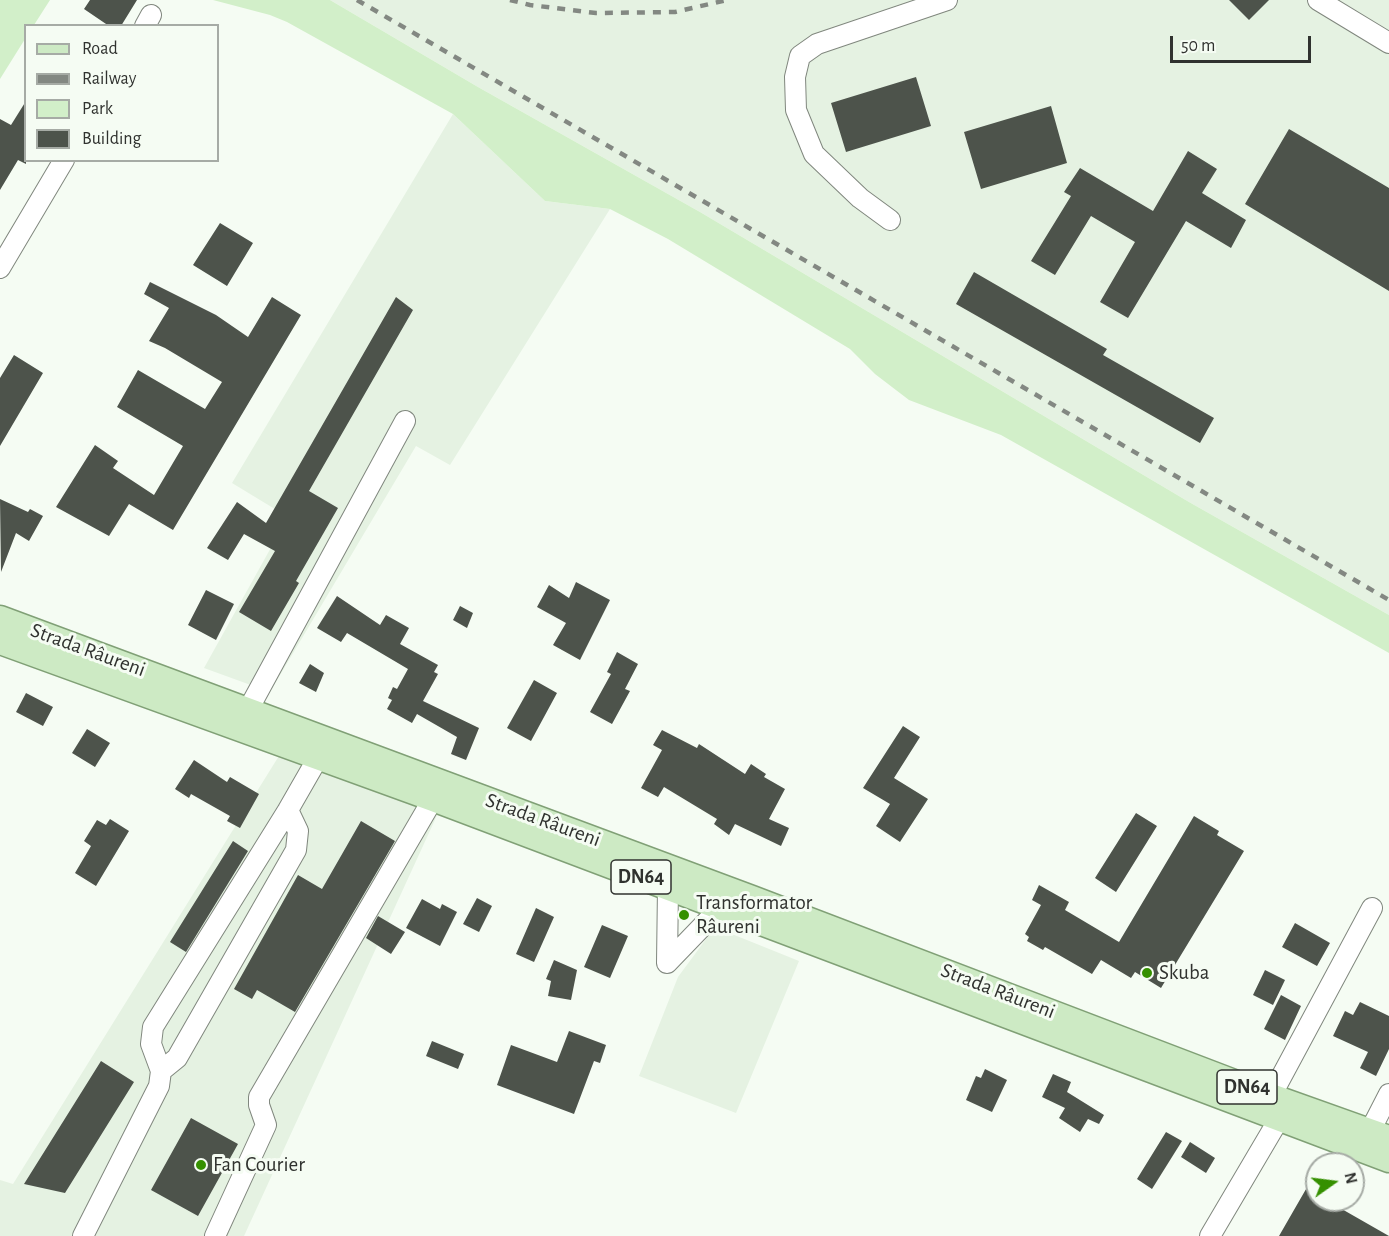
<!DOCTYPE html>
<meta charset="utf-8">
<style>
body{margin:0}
#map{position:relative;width:1389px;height:1236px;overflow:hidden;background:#f5fcf3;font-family:"Alegreya Sans",sans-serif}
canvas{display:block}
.legend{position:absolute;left:24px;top:24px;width:195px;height:138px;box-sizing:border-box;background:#f5fcf3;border:2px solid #a6aba5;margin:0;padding:8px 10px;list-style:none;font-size:18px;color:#30322f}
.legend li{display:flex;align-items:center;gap:12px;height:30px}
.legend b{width:30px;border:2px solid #a6aba5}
.north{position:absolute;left:1305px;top:1152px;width:60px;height:60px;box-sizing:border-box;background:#f5fcf3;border:2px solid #a6aba5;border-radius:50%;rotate:76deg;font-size:16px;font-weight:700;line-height:24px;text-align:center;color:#30322f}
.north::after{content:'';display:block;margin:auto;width:21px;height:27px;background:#359000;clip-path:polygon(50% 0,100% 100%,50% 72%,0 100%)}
.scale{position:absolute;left:1170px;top:36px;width:141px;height:27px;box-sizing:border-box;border:3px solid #30322f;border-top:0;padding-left:8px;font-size:18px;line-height:21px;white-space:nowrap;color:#30322f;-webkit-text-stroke:4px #f5fcf3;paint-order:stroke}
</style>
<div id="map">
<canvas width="1389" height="1236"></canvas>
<ul class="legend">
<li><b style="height:8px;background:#cdeac4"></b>Road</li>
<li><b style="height:8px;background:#838882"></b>Railway</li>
<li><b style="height:16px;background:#d2efc9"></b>Park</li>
<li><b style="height:16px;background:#4d534b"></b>Building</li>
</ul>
<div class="north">N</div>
<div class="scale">50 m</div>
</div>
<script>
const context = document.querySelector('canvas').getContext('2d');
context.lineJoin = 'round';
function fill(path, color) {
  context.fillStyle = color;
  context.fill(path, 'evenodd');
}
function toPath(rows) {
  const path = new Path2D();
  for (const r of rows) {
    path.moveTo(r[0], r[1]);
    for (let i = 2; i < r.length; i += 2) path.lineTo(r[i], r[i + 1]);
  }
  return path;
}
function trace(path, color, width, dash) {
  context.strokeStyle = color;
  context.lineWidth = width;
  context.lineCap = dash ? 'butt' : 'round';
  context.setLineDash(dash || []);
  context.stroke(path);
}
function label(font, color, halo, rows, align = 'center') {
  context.font = font + ' "Alegreya Sans",sans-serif';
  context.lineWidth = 6;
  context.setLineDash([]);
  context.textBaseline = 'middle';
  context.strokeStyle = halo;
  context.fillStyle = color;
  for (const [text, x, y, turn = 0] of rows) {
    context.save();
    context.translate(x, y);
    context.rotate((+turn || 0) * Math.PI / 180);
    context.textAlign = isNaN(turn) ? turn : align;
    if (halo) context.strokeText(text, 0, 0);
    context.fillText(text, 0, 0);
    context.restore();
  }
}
const built = toPath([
 [330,0,1389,0,1389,615,1189,502,700,212,478,87],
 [453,114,545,201,610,209,450,465,416,446,270,692,204,668,288,517,232,483],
 [282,751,439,811,244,1236,0,1236,0,1180,13,1184],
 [722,930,799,961,736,1113,639,1076,678,977,712,931]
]);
const green = toPath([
 [0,0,50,0,34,25,26,26,25,39,0,79],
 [213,0,330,0,478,87,700,212,1189,502,1389,615,1389,653,1001,435,909,400,875,374,850,349,668,239,610,209,545,201,453,114,287,22,270,15]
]);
const building = toPath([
 [90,0,137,0,121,26,109,26,84,9],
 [1229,0,1269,0,1249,20],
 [916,77,931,126,846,152,831,103],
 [26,101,26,164,18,160,0,190,0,119,11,125],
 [1051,106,1067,163,981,189,964,132],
 [1289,129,1389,188,1389,291,1245,204],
 [1188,151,1217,169,1202,193,1246,220,1231,248,1186,221,1128,318,1100,302,1135,242,1091,216,1055,275,1031,261,1071,196,1064,192,1080,168,1153,211],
 [220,223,253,243,227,286,193,265],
 [974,272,1107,349,1103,355,1214,418,1200,443,956,304],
 [150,282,216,315,248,337,272,297,301,315,173,530,129,504,109,536,56,507,95,445,118,461,113,468,154,495,183,446,117,407,138,370,205,409,222,382,165,348,149,341,169,308,144,294],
 [396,297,413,310,309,491,338,508,296,581,299,583,271,631,239,612,275,551,244,534,228,560,207,548,237,502,266,523],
 [14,355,43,373,0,446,0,378],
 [0,499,28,512,30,509,43,516,29,541,16,533,1,572],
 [576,582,610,600,580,660,553,645,566,623,537,607,549,585,569,598],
 [206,590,234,604,216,640,188,625],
 [337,596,380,625,386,615,409,628,400,644,438,665,434,672,438,674,423,701,479,728,466,760,451,754,457,737,417,714,412,723,387,709,392,700,388,698,393,687,397,689,408,669,347,633,341,642,317,628],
 [460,606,473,613,467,628,453,620],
 [617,652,638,664,625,689,630,691,612,724,590,712,611,674,607,672],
 [310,664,324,673,316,692,299,683],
 [534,680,557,693,531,741,507,728],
 [26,693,53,707,43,726,16,712],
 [903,726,920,737,894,778,928,799,900,842,876,826,890,804,863,788],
 [87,729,110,743,95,767,72,753],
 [662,730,697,748,699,744,745,774,751,764,766,774,764,777,785,789,769,819,789,828,781,846,735,824,729,835,714,824,717,819,664,787,658,797,641,788,662,750,653,745],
 [194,760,227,782,230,777,259,794,240,828,227,821,230,816,191,794,189,798,175,789],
 [1136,813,1157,826,1116,892,1095,878],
 [1194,816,1219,831,1217,835,1244,851,1161,988,1135,972,1131,978,1101,960,1092,974,1045,947,1043,950,1027,941,1029,937,1025,934,1041,905,1032,900,1039,885,1069,902,1065,910,1119,942],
 [110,819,129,831,96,886,75,873,91,846,84,841,97,820,106,825],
 [361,821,395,841,295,1012,257,990,252,999,234,989,298,875,322,889],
 [233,841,248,851,186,952,170,942],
 [477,898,492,906,479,932,463,924],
 [422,899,440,909,442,904,457,912,440,946,406,928],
 [536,908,554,917,534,962,516,954],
 [378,916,405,932,391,954,366,938],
 [1295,923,1330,943,1317,966,1282,947],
 [602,925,628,936,610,978,584,967],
 [554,960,577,970,571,1000,548,996,551,981,546,979],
 [1265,970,1285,980,1273,1005,1253,995],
 [1281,995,1301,1006,1285,1040,1264,1029],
 [1360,1002,1389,1016,1389,1049,1376,1076,1360,1068,1368,1052,1333,1036,1345,1011,1353,1015],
 [569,1031,606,1045,600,1063,594,1061,574,1114,497,1085,511,1045,557,1062],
 [432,1041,464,1054,458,1069,426,1056],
 [101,1061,134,1082,65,1193,24,1184],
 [985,1069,1007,1080,992,1112,966,1100,976,1076,981,1078],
 [1053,1074,1071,1082,1067,1092,1104,1115,1099,1124,1088,1119,1080,1132,1059,1118,1065,1108,1042,1097],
 [191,1118,238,1144,198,1216,151,1190],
 [1166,1132,1182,1141,1152,1189,1137,1179],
 [1190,1142,1215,1158,1206,1173,1181,1157],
 [1317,1170,1317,1200,1345,1200,1340,1208,1389,1236,1279,1236]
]);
const minor = toPath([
 [1318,0,1389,43],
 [145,26,151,15],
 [890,220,860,198,814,154,796,110,795,77,800,56,817,44,947,0],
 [0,268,64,160],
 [248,710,405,421],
 [667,963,721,907],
 [667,963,668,887],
 [161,1071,177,1058,296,850,298,831,288,810],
 [1271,1096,1372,908],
 [1370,1131,1389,1094],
 [83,1236,159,1086,161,1071,151,1044,153,1027,288,810,319,756],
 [215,1236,266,1125,259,1105,259,1097,433,799],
 [1210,1236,1279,1119,1289,1113,1291,1113]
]);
const major = toPath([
 [0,618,752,898,1271,1096,1389,1138],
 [0,642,433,799,1389,1160]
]);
const rail = toPath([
 [357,0,1389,600],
 [510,0,530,5,596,13,675,12,727,0]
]);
const markers = [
 [684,915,6,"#359000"],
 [1147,973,6,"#359000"],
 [201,1165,6,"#359000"]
];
const shields = [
 [641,877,60],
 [1247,1087,60]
];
const shieldNames = [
 ["DN64",641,877],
 ["DN64",1247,1087]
];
const streetNames = [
 ["Strada Râureni",88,650,20],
 ["Strada Râureni",543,820,20],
 ["Strada Râureni",998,991,21]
];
const poiNames = [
 ["Transformator",696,903],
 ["Râureni",696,927],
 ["Skuba",1159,973],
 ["Fan Courier",213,1165]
];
fill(built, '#e5f2e2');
fill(green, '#d2efc9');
fill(building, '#4d534b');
trace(minor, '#80877e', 22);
trace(major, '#80a076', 27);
trace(minor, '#fff', 20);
trace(major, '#cdeac4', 24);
trace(rail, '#838882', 4.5, [8, 8]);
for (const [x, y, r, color] of markers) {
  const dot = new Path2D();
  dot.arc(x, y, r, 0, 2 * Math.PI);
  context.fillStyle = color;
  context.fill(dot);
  trace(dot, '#f5fcf3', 2);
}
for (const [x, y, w] of shields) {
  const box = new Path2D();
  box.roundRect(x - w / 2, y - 17, w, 34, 4.5);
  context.fillStyle = '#f5fcf3';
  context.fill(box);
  trace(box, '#30322f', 1.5);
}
label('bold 20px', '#30322f', null, shieldNames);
label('21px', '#30322f', '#f5fcf3', streetNames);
label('21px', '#30322f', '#f5fcf3', poiNames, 'left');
</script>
